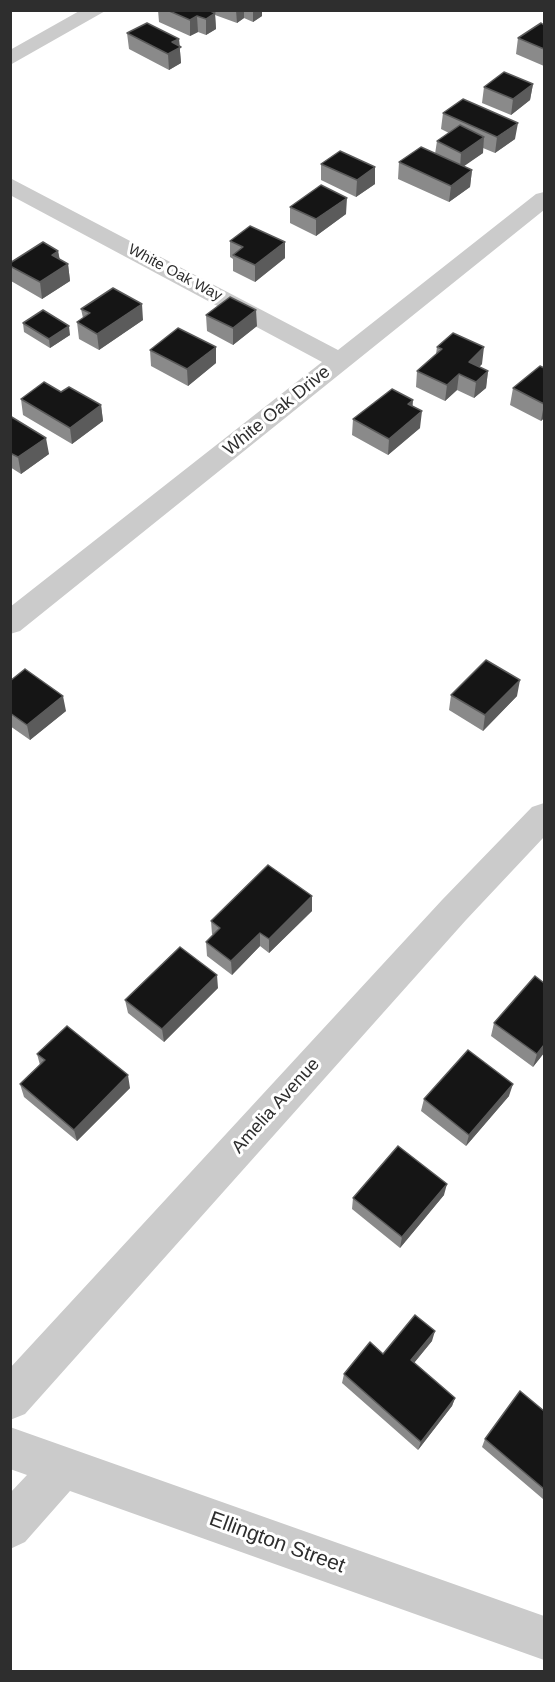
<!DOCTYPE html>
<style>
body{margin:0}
#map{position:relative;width:555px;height:1682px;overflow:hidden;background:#fff;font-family:Arial,sans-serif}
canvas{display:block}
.frame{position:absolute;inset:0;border:12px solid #2e2e2e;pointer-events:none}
</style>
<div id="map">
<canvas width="555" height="1682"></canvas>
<div class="frame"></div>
</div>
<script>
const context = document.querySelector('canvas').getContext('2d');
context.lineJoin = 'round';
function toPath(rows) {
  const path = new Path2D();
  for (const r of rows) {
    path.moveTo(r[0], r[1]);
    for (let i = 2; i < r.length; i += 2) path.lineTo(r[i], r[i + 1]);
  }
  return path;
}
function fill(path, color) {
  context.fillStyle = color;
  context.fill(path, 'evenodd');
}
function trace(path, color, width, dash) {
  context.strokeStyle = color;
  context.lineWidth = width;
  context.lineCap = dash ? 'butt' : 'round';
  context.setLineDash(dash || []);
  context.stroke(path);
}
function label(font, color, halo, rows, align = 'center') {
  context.font = font + ' Arial,sans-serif';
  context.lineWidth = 6;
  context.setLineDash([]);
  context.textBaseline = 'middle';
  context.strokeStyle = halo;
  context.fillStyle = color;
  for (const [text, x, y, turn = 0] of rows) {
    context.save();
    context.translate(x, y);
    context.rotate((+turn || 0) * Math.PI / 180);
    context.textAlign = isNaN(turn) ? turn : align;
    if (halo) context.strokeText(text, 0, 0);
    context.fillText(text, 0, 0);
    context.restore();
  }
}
const street = toPath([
 [81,10,107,10,10,65,10,50,81,10],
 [10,178,338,350,536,194,544,192,544,210,20,631,10,634,10,607,322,362,10,195,10,178],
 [544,803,544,837,466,920,25,1414,10,1420,10,1368,442,900,532,807,544,803],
 [10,1427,544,1616,544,1660,70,1491,25,1542,10,1549,10,1493,27,1475,10,1469,10,1427]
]);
const wall = toPath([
 [158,10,262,10,262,16,253,22,244,18,237,23,215,15,216,29,206,35,198,32,190,36,159,22],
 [544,25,544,66,516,54,518,38],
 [127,33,179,39,181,63,169,70,129,49],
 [533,84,530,100,511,115,482,103,484,87],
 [443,113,515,139,495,153,483,148,483,153,463,166,472,170,470,187,449,202,398,179,399,162,435,154,437,141,449,133,441,129],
 [321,164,375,167,375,184,356,197,321,180],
 [290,207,346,214,316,236,290,223],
 [230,241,285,258,255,282,233,271,233,259,230,257],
 [58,251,60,260,68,264,70,281,42,299,11,281,10,263],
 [81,309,143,320,99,350,79,339,77,322,83,318],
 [206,315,257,326,233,345,207,331],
 [23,323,70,335,50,348,24,332],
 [437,347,482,364,479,367,488,371,486,388,474,398,457,390,445,401,416,387,417,371,436,354],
 [150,350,216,363,188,386,151,366],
 [544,368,544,418,541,421,510,405,513,388],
 [61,392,101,405,103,421,72,444,23,415,21,399],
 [10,416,49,454,21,474,10,467],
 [353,419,420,428,388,455,352,435],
 [10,681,66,711,30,740,10,726],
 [451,695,517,696,483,731,449,710],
 [312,896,312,911,269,953,260,946,232,975,207,956,206,942,213,935,212,934,211,921],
 [218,988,164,1042,128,1013,125,1000],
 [494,1023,544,1053,533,1067,491,1036],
 [37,1054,130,1088,77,1141,24,1097,20,1084,40,1065],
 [509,1096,466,1146,421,1111,424,1099],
 [444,1195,400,1248,352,1209,353,1198],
 [432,1341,414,1363,455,1398,452,1406,418,1450,342,1383,344,1374,383,1354],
 [544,1411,544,1497,543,1499,482,1447,485,1439]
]);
const shadedWall = toPath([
 [236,10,244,10,244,18,237,23],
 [253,10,262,10,262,16,253,22],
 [215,13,216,29,206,35,206,19],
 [197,16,198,32,190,36,190,20],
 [179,39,181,63,169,70,168,54,172,42],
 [533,84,530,100,511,115,513,99],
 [518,123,515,139,495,153,497,137],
 [484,137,483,153,460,169,461,153],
 [375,167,375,184,356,197,357,180],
 [472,170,470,187,449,202,451,186],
 [347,198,346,214,316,236,316,219],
 [285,242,285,258,255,282,255,265],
 [58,251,61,268,52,255],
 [68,264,70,281,42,299,40,282],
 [142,304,143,320,99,350,97,334],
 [256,310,257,326,233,345,233,328],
 [69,326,70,335,50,348,49,339],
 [216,347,216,363,188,386,187,369],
 [484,347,482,364,467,379,469,362],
 [488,371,486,388,474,398,476,382],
 [459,374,457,390,445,401,447,385],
 [413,400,412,416,408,404],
 [544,404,544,418,541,421],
 [101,405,103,421,72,444,70,428],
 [422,411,420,428,388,455,389,439],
 [46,438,49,454,21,474,18,457],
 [520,680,517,696,483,731,485,715],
 [63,696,66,711,30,740,27,725],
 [312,896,312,911,269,953,269,939],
 [260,933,260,946,232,975,231,961],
 [217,975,218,988,164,1042,162,1029],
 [544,1045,544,1053,533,1067,537,1054],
 [128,1075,130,1088,77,1141,74,1130],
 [513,1084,509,1096,466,1146,469,1135],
 [447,1184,444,1195,400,1248,402,1237],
 [435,1331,432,1341,409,1369,411,1360],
 [455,1398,452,1406,418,1450,421,1442]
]);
const building = toPath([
 [167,10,208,10,215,13,206,19,197,16,190,20,167,10],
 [147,23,179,39,172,42,181,47,168,54,127,33,147,23],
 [541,23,544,25,544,49,518,38,541,23],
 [504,72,533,84,513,99,484,87,504,72],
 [463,99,518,123,497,137,443,113,463,99],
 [460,125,484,137,461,153,437,141,460,125],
 [421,147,472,170,451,186,399,162,421,147],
 [340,151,375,167,357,180,321,164,340,151],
 [321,185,347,198,316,219,290,207,321,185],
 [250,226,285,242,255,265,233,255,243,247,230,241,250,226],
 [43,242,58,251,52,255,68,264,40,282,10,266,10,263,43,242],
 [113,288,142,304,97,334,77,322,90,313,81,309,113,288],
 [230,297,256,310,233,328,206,315,230,297],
 [43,310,69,326,49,339,23,323,43,310],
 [178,328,216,347,187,369,150,350,178,328],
 [453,333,484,347,469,362,488,371,476,382,459,374,447,385,417,371,442,349,437,347,453,333],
 [540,366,544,368,544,404,513,388,540,366],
 [44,382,61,392,69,387,101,405,70,428,21,399,44,382],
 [392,389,413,400,408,404,422,411,389,439,353,419,392,389],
 [10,416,46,438,18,457,10,453,10,416],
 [486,660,520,680,485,715,451,695,486,660],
 [25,669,63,696,27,725,10,713,10,681,25,669],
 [268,865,312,896,269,939,260,933,231,961,206,942,220,928,211,921,268,865],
 [180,947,217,975,162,1029,125,1000,180,947],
 [535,976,544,983,544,1045,537,1054,494,1023,535,976],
 [67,1026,128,1075,74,1130,20,1084,45,1060,37,1054,67,1026],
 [468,1050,513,1084,469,1135,424,1099,468,1050],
 [398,1146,447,1184,402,1237,353,1198,398,1146],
 [415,1315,435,1331,411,1360,455,1398,421,1442,344,1374,370,1342,383,1354,415,1315],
 [520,1391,544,1411,544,1489,485,1439,520,1391]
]);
const farStreetnames = [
 ["White Oak Way",175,273,28]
];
const streetNames = [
 ["White Oak Drive",277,411,-39],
 ["Amelia Avenue",276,1106,-48]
];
const nearStreetnames = [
 ["Ellington Street",277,1543,20]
];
fill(street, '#cbcbcb');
fill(wall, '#8a8a8a');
fill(shadedWall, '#5b5b5b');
fill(building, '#151515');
trace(building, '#5b5b5b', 1.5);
label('15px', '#2e2e2e', '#fff', farStreetnames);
label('18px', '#2e2e2e', '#fff', streetNames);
label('21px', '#2e2e2e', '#fff', nearStreetnames);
</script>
